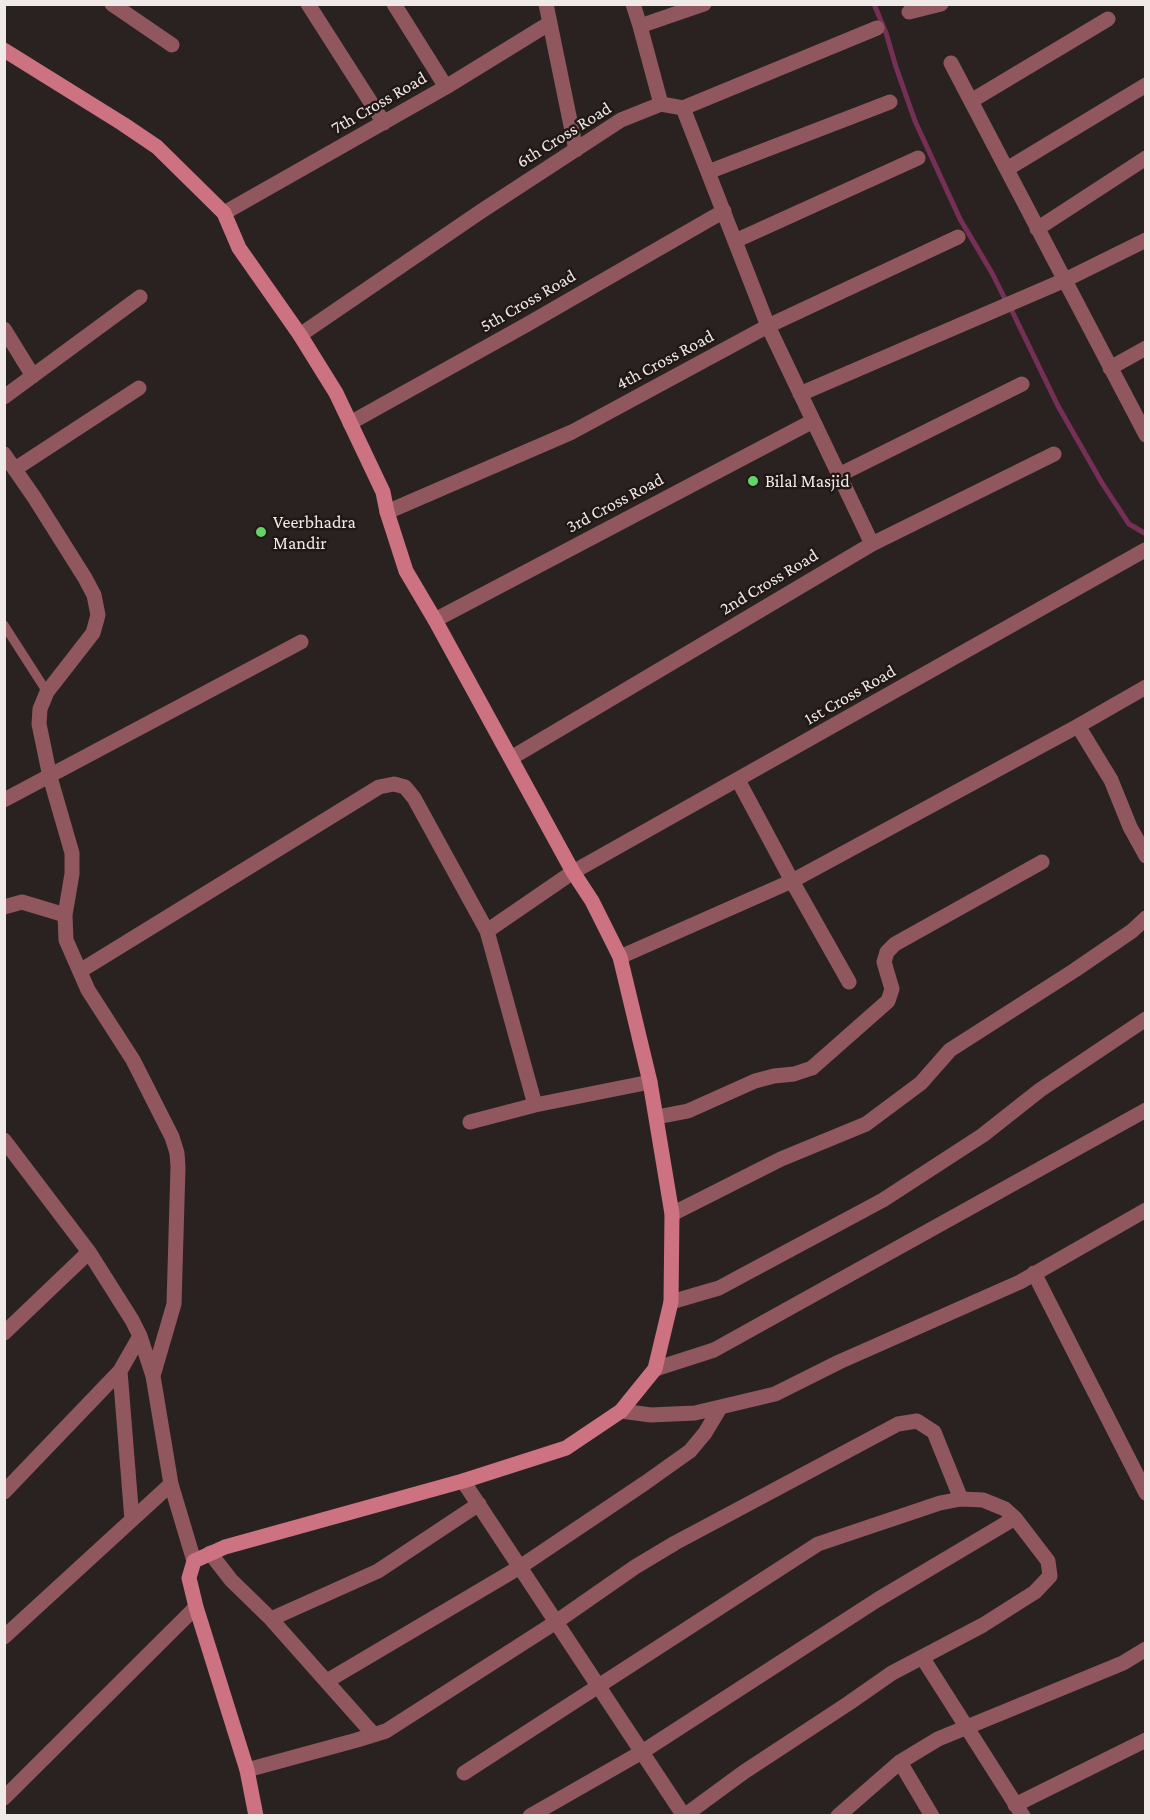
<!DOCTYPE html>
<style>
body{margin:0}
#map{position:relative;width:1150px;height:1820px;overflow:hidden;background:#2a2220;font-family:"Crimson Pro",serif}
canvas{display:block}
.frame{position:absolute;inset:0;border:6px solid #efe9e7;pointer-events:none}
</style>
<div id="map">
<canvas width="1150" height="1820"></canvas>
<div class="frame"></div>
</div>
<script>
const context = document.querySelector('canvas').getContext('2d');
context.lineJoin = 'round';
function toPath(rows) {
  const path = new Path2D();
  for (const r of rows) {
    path.moveTo(r[0], r[1]);
    for (let i = 2; i < r.length; i += 2) path.lineTo(r[i], r[i + 1]);
  }
  return path;
}
function trace(path, color, width, dash) {
  context.strokeStyle = color;
  context.lineWidth = width;
  context.lineCap = dash ? 'butt' : 'round';
  context.setLineDash(dash || []);
  context.stroke(path);
}
function label(font, color, halo, rows, align = 'center') {
  context.font = font + ' "Crimson Pro",serif';
  context.lineWidth = 5;
  context.setLineDash([]);
  context.textBaseline = 'middle';
  context.strokeStyle = halo;
  context.fillStyle = color;
  for (const [text, x, y, turn = 0] of rows) {
    context.save();
    context.translate(x, y);
    context.rotate((+turn || 0) * Math.PI / 180);
    context.textAlign = isNaN(turn) ? turn : align;
    if (halo) context.strokeText(text, 0, 0);
    context.fillText(text, 0, 0);
    context.restore();
  }
}
const stream = toPath([
 [874,4,886,33,896,67,915,121,960,219,992,273,1006,301],
 [1012,311,1058,406,1102,483,1129,524,1146,534]
]);
const lane = toPath([
 [4,625,47,692]
]);
const street = toPath([
 [112,4,172,45],
 [308,4,384,123],
 [394,4,446,87],
 [546,4,576,150],
 [633,4,640,26,704,4],
 [909,12,941,4],
 [640,26,661,104],
 [951,63,1146,435],
 [971,101,1108,19],
 [683,108,768,326,872,544],
 [1007,169,1146,85],
 [708,172,890,102],
 [224,213,446,87,550,23],
 [1037,229,1146,158],
 [735,241,918,158],
 [4,329,33,376],
 [300,335,480,212,621,120,661,104,683,108,877,28],
 [1110,368,1146,348],
 [800,394,1065,280,1146,240],
 [4,397,140,297],
 [350,423,526,325,724,211],
 [4,454,34,497,85,578,94,595,98,615,93,633,47,692,40,709,39,724,50,777,72,853,72,874,65,915,66,940,88,990,133,1060,172,1137,177,1153,178,1167,174,1304,153,1376],
 [15,469,139,388],
 [839,475,1022,384],
 [387,512,572,432,768,326,958,237],
 [435,620,813,421],
 [1078,726,1146,687],
 [511,758,872,544,1054,454],
 [4,800,301,642],
 [4,907,22,902,65,915],
 [487,931,573,872,1145,550],
 [620,957,792,881,738,780],
 [80,971,379,787,394,784,405,787,414,798,487,931,535,1105],
 [849,982,792,881,1078,726,1111,780,1130,827,1146,856],
 [657,1117,688,1111,755,1081,774,1076,794,1074,812,1068,888,1001,892,989,884,962,887,952,895,944,1042,862],
 [470,1122,535,1105,650,1082],
 [4,1140,89,1252,132,1320,140,1336,153,1376,171,1484,194,1561],
 [672,1214,781,1159,866,1124,921,1083,950,1050,1075,970,1132,931,1146,918],
 [1034,1273,1146,1493],
 [671,1302,719,1288,883,1200,983,1135,1040,1090,1146,1019],
 [4,1333,89,1252],
 [655,1369,714,1350,1146,1110],
 [120,1371,132,1520],
 [621,1411,651,1415,695,1413,775,1394,839,1362,1020,1282,1146,1210],
 [463,1481,684,1816],
 [4,1492,120,1371,140,1336],
 [210,1553,231,1580,271,1619,374,1735],
 [271,1619,378,1571,479,1504],
 [4,1637,171,1484],
 [922,1657,1023,1816],
 [327,1681,520,1567,645,1483,690,1451,705,1433,720,1408],
 [900,1762,932,1816],
 [247,1770,357,1740,386,1731,556,1622,635,1567,675,1543,898,1424,917,1421,934,1432,961,1499],
 [464,1773,818,1544,940,1503,961,1499,983,1500,1005,1509,1015,1518],
 [4,1798,196,1607],
 [1015,1805,1146,1740],
 [530,1816,642,1752,877,1600,1015,1518,1048,1561,1050,1576,1035,1592,983,1625,892,1673,849,1703,744,1772,684,1816],
 [838,1816,900,1762,938,1739,1123,1663,1146,1649]
]);
const secondary = toPath([
 [4,50,123,124,157,147,224,213,239,248,300,335,336,393,383,492,387,512,406,571,435,620,573,872,592,901,620,957,650,1082,672,1214,671,1302,655,1369,621,1411,566,1448,463,1481,225,1547,194,1561,189,1578,196,1607,247,1770,256,1816]
]);
const markers = [
 [753,481,6,"#62d469"],
 [261,532,6,"#62d469"]
];
const streetNames = [
 ["7th Cross Road",379,103,-30],
 ["6th Cross Road",564,135,-32],
 ["5th Cross Road",528,301,-30],
 ["4th Cross Road",665,360,-28],
 ["3rd Cross Road",615,503,-28],
 ["2nd Cross Road",769,582,-31],
 ["1st Cross Road",850,695,-30]
];
const poiNames = [
 ["Bilal Masjid",765,481],
 ["Veerbhadra",273,522],
 ["Mandir",273,543]
];
trace(stream, '#763057', 5);
trace(lane, '#90575f', 9);
trace(street, '#90575f', 15);
trace(secondary, '#cd7281', 15);
for (const [x, y, r, color] of markers) {
  const dot = new Path2D();
  dot.arc(x, y, r, 0, 2 * Math.PI);
  context.fillStyle = color;
  context.fill(dot);
  trace(dot, '#211816', 2);
}
label('18px', '#efe9e7', '#211816', streetNames);
label('18px', '#efe9e7', '#211816', poiNames, 'left');
</script>
